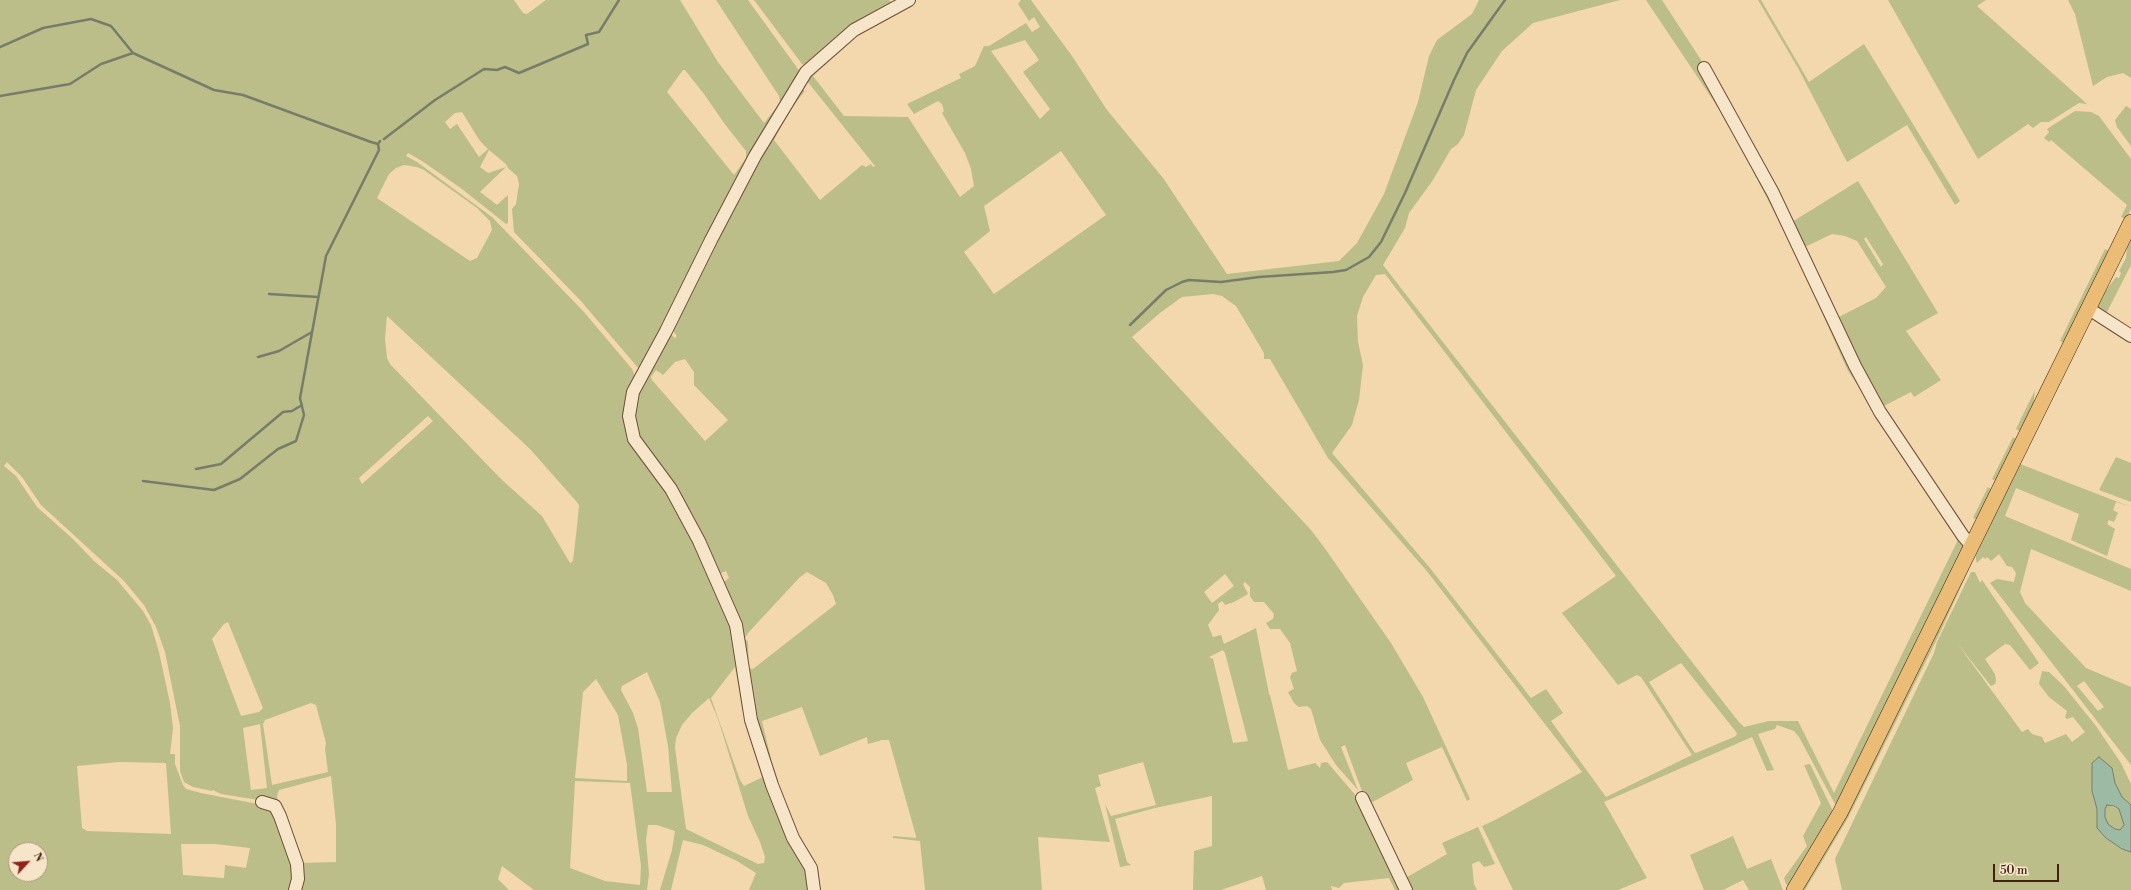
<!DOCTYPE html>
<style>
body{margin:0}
#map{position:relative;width:2131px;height:890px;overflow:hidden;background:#f3d7ad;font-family:"Libre Bodoni",serif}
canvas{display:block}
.north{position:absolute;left:8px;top:842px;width:40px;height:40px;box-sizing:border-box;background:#f7e5ca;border:1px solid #ae9780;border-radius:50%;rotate:64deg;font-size:11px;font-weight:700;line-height:16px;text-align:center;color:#412110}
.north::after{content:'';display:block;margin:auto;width:14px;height:18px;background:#8f2418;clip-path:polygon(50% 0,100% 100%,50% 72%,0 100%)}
.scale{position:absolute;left:1993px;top:864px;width:66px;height:18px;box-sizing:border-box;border:2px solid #412110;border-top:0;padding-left:5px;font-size:12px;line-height:14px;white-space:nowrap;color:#412110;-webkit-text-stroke:3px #f7e5ca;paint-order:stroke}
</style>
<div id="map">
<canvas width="2131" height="890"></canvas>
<div class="north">N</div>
<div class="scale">50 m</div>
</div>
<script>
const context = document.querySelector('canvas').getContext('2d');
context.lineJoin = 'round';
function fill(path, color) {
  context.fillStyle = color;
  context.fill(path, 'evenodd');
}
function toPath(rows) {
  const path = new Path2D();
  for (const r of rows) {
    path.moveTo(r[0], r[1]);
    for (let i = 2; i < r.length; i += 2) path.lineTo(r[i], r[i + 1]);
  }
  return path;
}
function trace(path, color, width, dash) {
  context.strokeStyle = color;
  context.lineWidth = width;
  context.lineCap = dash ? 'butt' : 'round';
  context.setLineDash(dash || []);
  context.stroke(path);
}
const green = toPath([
 [0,0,514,0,523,13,527,14,546,0,680,0,718,62,764,123,780,103,779,96,716,0,748,0,798,69,799,74,640,370,580,300,514,232,512,209,516,204,519,184,517,176,508,168,506,164,489,150,480,167,488,173,506,167,480,192,497,205,508,195,508,223,506,224,462,189,422,161,408,153,406,156,417,162,492,217,584,312,632,369,635,377,626,412,625,428,627,438,668,489,734,626,749,720,806,868,811,890,749,890,756,873,737,861,703,845,683,840,671,890,660,890,672,850,675,831,657,825,648,825,646,840,649,874,647,890,534,890,502,866,498,879,509,890,297,890,299,863,336,862,336,824,331,776,279,790,277,796,279,807,271,802,221,794,213,790,212,791,193,787,184,782,180,771,180,726,165,652,156,627,144,605,124,581,41,505,22,477,7,462,4,466,16,476,37,507,73,539,94,561,117,580,143,611,151,625,159,652,170,703,173,728,170,754,175,754,175,764,183,785,186,789,201,793,273,807,291,851,293,890,0,890],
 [683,70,685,70,704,94,724,123,746,151,746,158,734,175,667,92],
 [462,112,480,141,488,149,479,157,457,124,450,129,445,122,455,113],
 [404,165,417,167,424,170,477,208,490,221,492,230,477,258,470,261,377,198,389,174,396,168],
 [387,316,530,449,576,501,579,505,577,526,573,561,570,563,542,516,501,479,390,364,387,358,385,339],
 [428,416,433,421,362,484,359,478],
 [228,622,263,708,259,712,241,716,212,639,224,624],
 [735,667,742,709,765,774,763,777,744,786,740,780,711,698],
 [647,672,660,702,668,746,672,792,647,792,638,728,633,713,621,690,622,686],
 [596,679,618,715,627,765,627,781,575,778,583,692],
 [709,698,718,719,748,816,760,842,765,857,764,863,758,864,686,829,675,748,676,738,682,725,692,713],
 [311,703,316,705,326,743,325,748,328,772,272,785,263,724,265,720],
 [260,724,267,788,251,790,243,728],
 [119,762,166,763,171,834,87,831,82,828,77,766],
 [575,781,630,783,641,866,640,885,605,881,570,868],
 [181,844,215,844,250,848,246,868,225,865,224,878,183,875],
 [16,850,40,850,40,874,16,874],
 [754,0,889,0,893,4,809,67,802,64],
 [1021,0,1031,0,1072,56,1107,110,1163,178,1227,274,1339,261,1357,243,1384,194,1418,102,1429,56,1437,40,1472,14,1479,0,1620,0,1533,23,1502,51,1476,90,1464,135,1458,144,1451,149,1433,180,1409,213,1405,228,1383,265,1738,721,1744,727,1769,721,1798,721,1834,793,1958,540,1948,522,1847,369,1798,258,1727,121,1646,0,1662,0,1705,66,1784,225,1834,334,1966,544,1839,806,1835,804,1799,737,1794,731,1777,725,1775,729,1758,734,1774,770,1767,771,1752,737,1604,802,1647,878,1618,890,1513,890,1482,826,1497,819,1582,772,1426,570,1328,458,1270,359,1264,359,1264,353,1236,306,1222,296,1213,294,1182,297,1160,313,1132,337,1311,530,1326,550,1391,643,1423,697,1470,799,1467,801,1442,747,1406,763,1413,780,1367,805,1345,745,1341,747,1358,790,1336,765,1320,740,1311,709,1307,706,1299,707,1294,703,1288,692,1294,689,1290,677,1292,673,1297,671,1290,643,1280,629,1270,629,1266,623,1273,619,1274,614,1264,602,1254,602,1250,596,1250,587,1245,582,1243,584,1248,594,1234,602,1225,605,1222,601,1218,604,1219,610,1208,625,1213,637,1221,635,1224,644,1256,628,1269,694,1270,695,1288,770,1315,763,1320,768,1321,763,1327,762,1357,797,1403,890,1395,890,1389,878,1344,883,1339,888,1331,886,1332,890,1266,890,1262,876,1221,890,1193,890,1194,851,1212,846,1212,796,1155,808,1115,819,1127,862,1131,865,1120,867,1105,804,1111,816,1156,805,1143,762,1098,775,1101,786,1095,788,1110,842,1038,837,1042,890,925,890,920,841,893,838,893,836,916,838,916,836,889,740,882,740,868,744,867,737,820,756,802,707,762,721,771,759,767,760,721,584,729,578,726,571,719,574,636,436,634,399,669,333,675,338,677,336,671,329,702,263,799,87,805,91,789,111,774,140,820,200,862,165,866,167,871,164,873,167,875,166,807,81,809,74,852,35,854,39,813,76,844,116,908,117,960,197,974,186,971,169,965,153,942,113,944,111,942,104,938,101,914,114,907,104,961,78,959,74,975,66,984,46,989,46,1026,23,1032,32,1040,27,1034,17,1029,21,1018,4],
 [1025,40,1039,60,1023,72,1050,109,1040,119,991,51],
 [1061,151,1106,215,994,294,964,252,990,231,984,206],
 [1385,274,1616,576,1562,613,1618,685,1637,675,1641,677,1692,755,1606,797,1551,721,1563,713,1546,689,1531,698,1430,568,1332,453,1352,425,1359,400,1363,365,1358,342,1357,316,1363,297,1376,275],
 [685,359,694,372,694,385,728,420,705,441,652,380,651,377,656,370,663,375,675,362],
 [807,572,826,583,833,595,836,604,753,669,749,668,748,642,745,638,748,633,799,578],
 [1225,574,1234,586,1212,603,1204,592],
 [1223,650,1225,653,1248,741,1233,743,1213,659,1209,657],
 [1681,663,1737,733,1736,736,1696,753,1694,752,1649,682],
 [1758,0,1761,0,1809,82,1864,44,1960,201,1955,205,1907,125,1847,162,1798,68],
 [1888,0,1986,0,1977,6,2087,104,2079,103,2049,122,2041,122,2033,128,2028,124,1978,159],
 [2068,0,2131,0,2131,78,2123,73,2107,77,2093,86,2075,14],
 [2126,106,2131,109,2131,146,2117,127,2115,120],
 [2075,111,2091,112,2099,116,2131,159,2131,209,2126,219,2121,217,2127,205,2051,140,2049,142,2044,138,2049,132,2047,129],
 [1858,181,1938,313,1906,331,1941,380,1914,397,1911,392,1880,408,1835,319,1876,298,1886,287,1857,241,1845,236,1832,234,1803,248,1792,222],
 [1866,237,1883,264,1881,267,1864,239],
 [2131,238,2131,265,2107,312,2102,313,2097,307,2105,292,2116,277,2119,278,2121,273,2119,271,2126,258,2127,246],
 [2105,249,2109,251,2064,343,2060,341],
 [2035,390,2033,408,2021,432,2016,429],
 [2013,437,2016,439,1997,482,1992,479],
 [2116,457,2131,463,2131,502,2099,490],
 [2020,464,2131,507,2116,502,2113,510,2118,513,2114,522,2109,520,2107,524,2115,529,2107,556,2071,540,2079,514,2016,488,2005,516,2131,569,2131,591,2031,549,2020,592,2025,603,2086,668,2131,687,2131,765,1990,583,1997,579,2014,582,2016,573,2012,567,2007,566,1999,554,1991,561,1987,557,1985,559,1983,557,1977,563,1976,560,1976,555],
 [2084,681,2104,707,2098,711,2077,686],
 [1988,487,1993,490,1978,520,1973,518],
 [1967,569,1969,569,1938,637,1848,818,1805,890,1802,885],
 [1971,572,1975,572,1980,583,1982,580,2039,663,2030,670,2010,645,2005,644,1985,659,1995,674,1996,681,1995,684,1991,686,1957,643,2022,732,2028,729,2032,734,2042,737,2045,743,2066,734,2072,742,2085,732,2073,717,2067,719,2065,717,2067,711,2049,697,2039,684,2042,671,2049,672,2063,685,2096,726,2121,763,2131,784,2131,805,2122,797,2115,783,2112,768,2092,791,2097,809,2097,828,2106,838,2122,849,2131,852,2131,890,1842,890,1835,859,1934,653,1937,642],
 [1810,764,1833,811,1791,887,1786,884,1784,878,1807,846,1803,836,1821,803,1804,765],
 [2107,805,2119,809,2124,825,2120,830,2115,829,2108,824,2105,817,2105,809],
 [1478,827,1495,864,1484,867,1479,861,1472,864,1474,884,1477,890,1408,890,1402,880,1447,854,1442,843],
 [1733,836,1747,869,1771,859,1783,890,1749,890,1743,880,1723,890,1704,890,1690,855]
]);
const water = toPath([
 [2099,757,2112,768,2115,783,2122,797,2131,805,2131,852,2122,849,2106,838,2097,828,2097,809,2092,791,2092,763,2099,757],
 [2107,805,2114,806,2119,809,2124,825,2120,830,2115,829,2108,824,2105,817,2105,809,2107,805]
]);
const stream = toPath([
 [0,47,43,28,91,19,111,26,133,53,214,90,243,95,371,142,378,144,380,141],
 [0,96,70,84,101,64,133,53],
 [384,139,435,100,484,69,497,70,505,67,519,73,588,44,586,35,599,32,619,0],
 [269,294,318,297],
 [1130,325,1166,290,1182,282,1189,280,1221,282,1259,277,1333,272,1346,270,1369,257,1381,242,1405,193,1454,80,1467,53,1505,0],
 [258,357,279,351,312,332],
 [196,469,221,464,283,412,292,411,302,405],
 [143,481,214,490,240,479,278,449,296,441,304,415,300,398,326,256,379,150,378,144]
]);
const minor = toPath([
 [1704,68,1773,193,1855,366,1880,412,1963,536,1972,546],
 [2089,309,2131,336],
 [1362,798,1406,890],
 [262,802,275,806,280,816,297,864,298,879,295,890],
 [814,890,811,868,793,838,772,785,751,720,736,625,699,541,671,489,634,439,629,416,633,392,666,331,711,240,755,156,806,72,854,30,909,0]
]);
const major = toPath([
 [1794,890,1840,813,2131,222]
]);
fill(green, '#bbbe89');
fill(water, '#9dbaa5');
trace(water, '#787d69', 1);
trace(stream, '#787d69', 2.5);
trace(minor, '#6e4e37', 14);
trace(major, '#412110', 16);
trace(minor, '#f7e5ca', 12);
trace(major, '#eabc76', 15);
</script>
